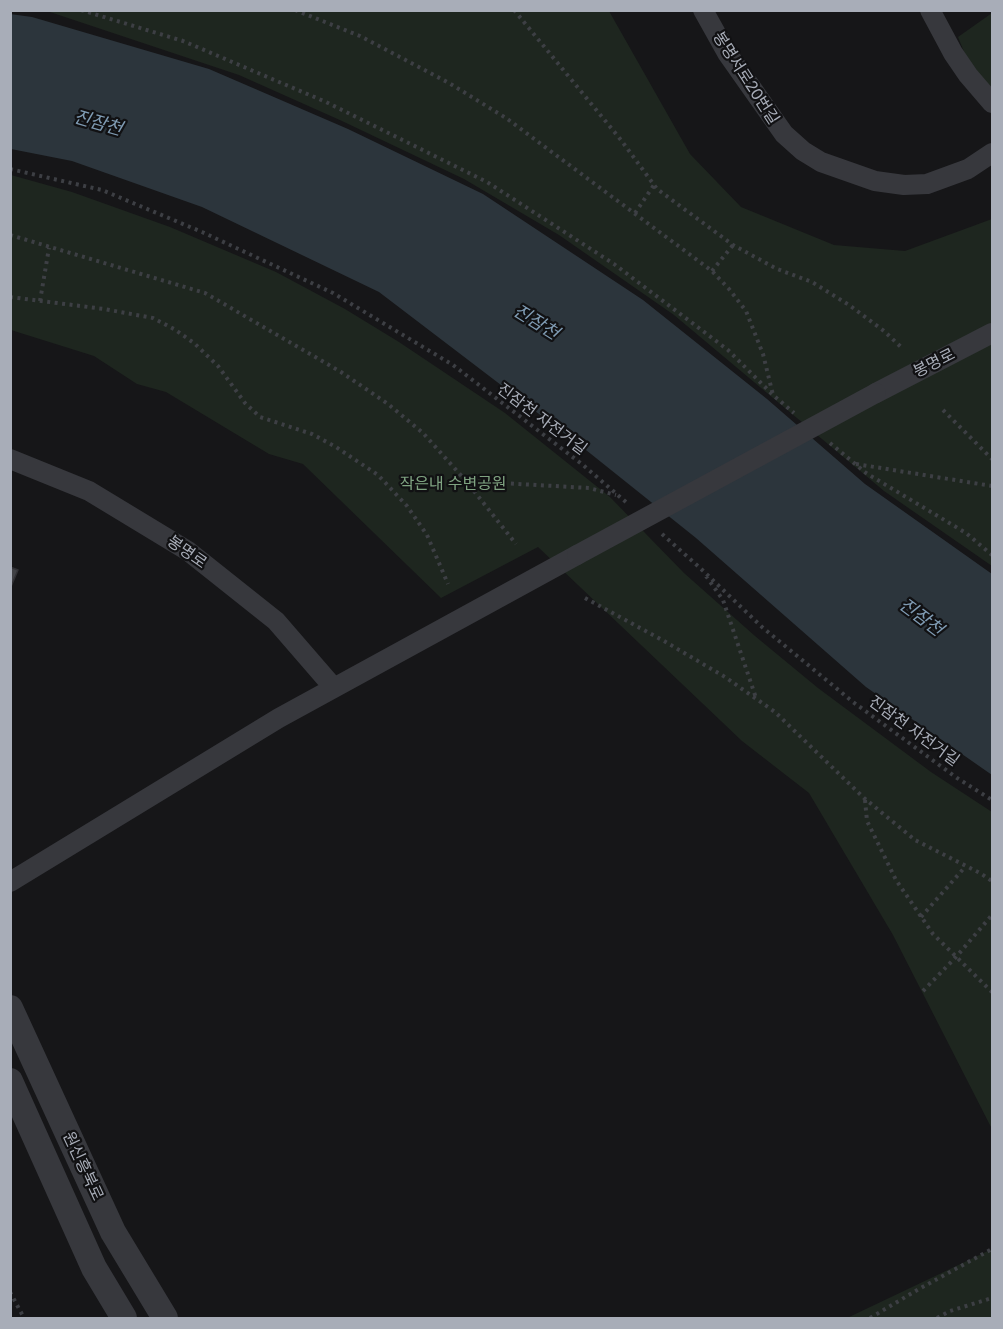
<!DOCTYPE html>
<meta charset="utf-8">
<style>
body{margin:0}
#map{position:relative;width:1003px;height:1329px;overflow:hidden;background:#161618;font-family:Lato,sans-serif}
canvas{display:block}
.frame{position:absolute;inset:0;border:12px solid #a8adb8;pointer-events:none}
</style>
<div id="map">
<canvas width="1003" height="1329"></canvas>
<div class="frame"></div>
</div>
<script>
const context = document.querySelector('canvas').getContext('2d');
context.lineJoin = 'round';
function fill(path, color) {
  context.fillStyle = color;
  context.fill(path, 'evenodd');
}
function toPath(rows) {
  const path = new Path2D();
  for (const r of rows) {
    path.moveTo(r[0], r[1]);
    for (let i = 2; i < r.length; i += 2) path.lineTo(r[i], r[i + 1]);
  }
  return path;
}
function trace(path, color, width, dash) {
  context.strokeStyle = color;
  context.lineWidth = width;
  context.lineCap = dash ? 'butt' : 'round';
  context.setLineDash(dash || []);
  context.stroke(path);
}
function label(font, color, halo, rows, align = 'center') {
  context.font = font + ' Lato,"Noto Sans KR",sans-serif';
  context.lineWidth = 4.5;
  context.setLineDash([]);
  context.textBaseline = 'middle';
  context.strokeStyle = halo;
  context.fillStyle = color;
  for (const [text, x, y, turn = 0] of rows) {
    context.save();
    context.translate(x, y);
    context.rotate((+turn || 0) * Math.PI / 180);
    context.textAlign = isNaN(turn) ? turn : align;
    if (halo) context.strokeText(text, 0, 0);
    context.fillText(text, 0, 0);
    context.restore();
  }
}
const green = toPath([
 [47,11,609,11,690,154,741,207,834,245,905,251,992,219,992,566,884,491,674,315,559,235,464,179,342,121,239,75],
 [992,13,992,90,967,59,958,37],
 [11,175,72,192,170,227,276,272,345,309,399,342,505,413,610,497,684,573,755,636,818,688,931,772,992,812,992,1129,893,935,809,793,742,741,538,547,441,598,303,464,269,454,166,392,137,384,94,356,11,330],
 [992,1249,992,1318,847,1318]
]);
const water = toPath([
 [10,14,32,17,209,69,348,129,483,194,643,300,767,399,865,484,992,574,992,775,866,687,696,538,581,446,379,292,202,207,72,161,11,149]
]);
const building = toPath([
 [10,567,18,570,10,589,10,567]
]);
const path = toPath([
 [81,10,183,41,326,102,487,182,614,264,728,350,773,395,794,413],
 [295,10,360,36,449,83,506,118,712,271,729,289,746,311,763,354,773,395],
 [514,10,621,140,657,189,733,245,777,269,812,282,849,305,884,331,901,347],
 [10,169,102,190,202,232,333,293,453,365,583,465,627,503],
 [635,213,654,185],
 [10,235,205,293,341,372,388,404,423,433,466,481,516,544],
 [712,271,733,245],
 [10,297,104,309,153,318,174,329,194,343,218,366,245,403,260,417,312,434,336,447,378,475,407,506,427,535,448,584],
 [40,301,49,248],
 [943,410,992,459],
 [830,443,866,473,966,533,992,555],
 [856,464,992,486],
 [466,481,589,488,616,495],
 [662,534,698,566,762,627,853,702,957,778,992,800],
 [706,576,723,600,756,698],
 [585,598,664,641,725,677,775,712,864,798,915,840,980,873,992,881],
 [865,800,867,821,896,880,933,934,992,992],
 [921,917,965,867],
 [923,991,956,957,992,915],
 [10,1292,24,1318],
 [870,1318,919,1289,992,1249],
 [937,1318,950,1311,992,1298]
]);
const minor = toPath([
 [703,10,727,53,784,134,803,151,821,162,875,181,904,185,927,184,968,169,992,153],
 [930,10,953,53,968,75,992,103],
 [876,393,992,333],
 [10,459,89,491,188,551,276,621,334,688],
 [10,882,279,718,577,555]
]);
const tertiary = toPath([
 [10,1008,113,1232,165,1318],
 [10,1081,94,1268,124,1318]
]);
const minorBridge = toPath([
 [577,555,876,393]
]);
const streetNames = [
 ["봉명서로20번길",746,78,57],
 ["봉명로",934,363,-27],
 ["진잠천 자전거길",542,419,37],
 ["봉명로",187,552,35],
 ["진잠천 자전거길",914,731,36],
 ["원신흥북로",83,1166,65]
];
const parkNames = [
 ["작은내 수변공원",453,484]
];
const waterNames = [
 ["진잠천",98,123,16],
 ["진잠천",536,322,32],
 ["진잠천",921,617,37]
];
fill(green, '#1e261f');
fill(water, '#2c353c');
fill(building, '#404145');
trace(building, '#303034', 1.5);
trace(path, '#3d3f44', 4, [3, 4.5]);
trace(minor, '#37383d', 20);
trace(tertiary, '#37383d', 26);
trace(minorBridge, '#37383d', 20);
label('16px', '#a8adb8', '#111113', streetNames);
label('16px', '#7fa381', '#111113', parkNames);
label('italic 18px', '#7f9bb3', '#111113', waterNames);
</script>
